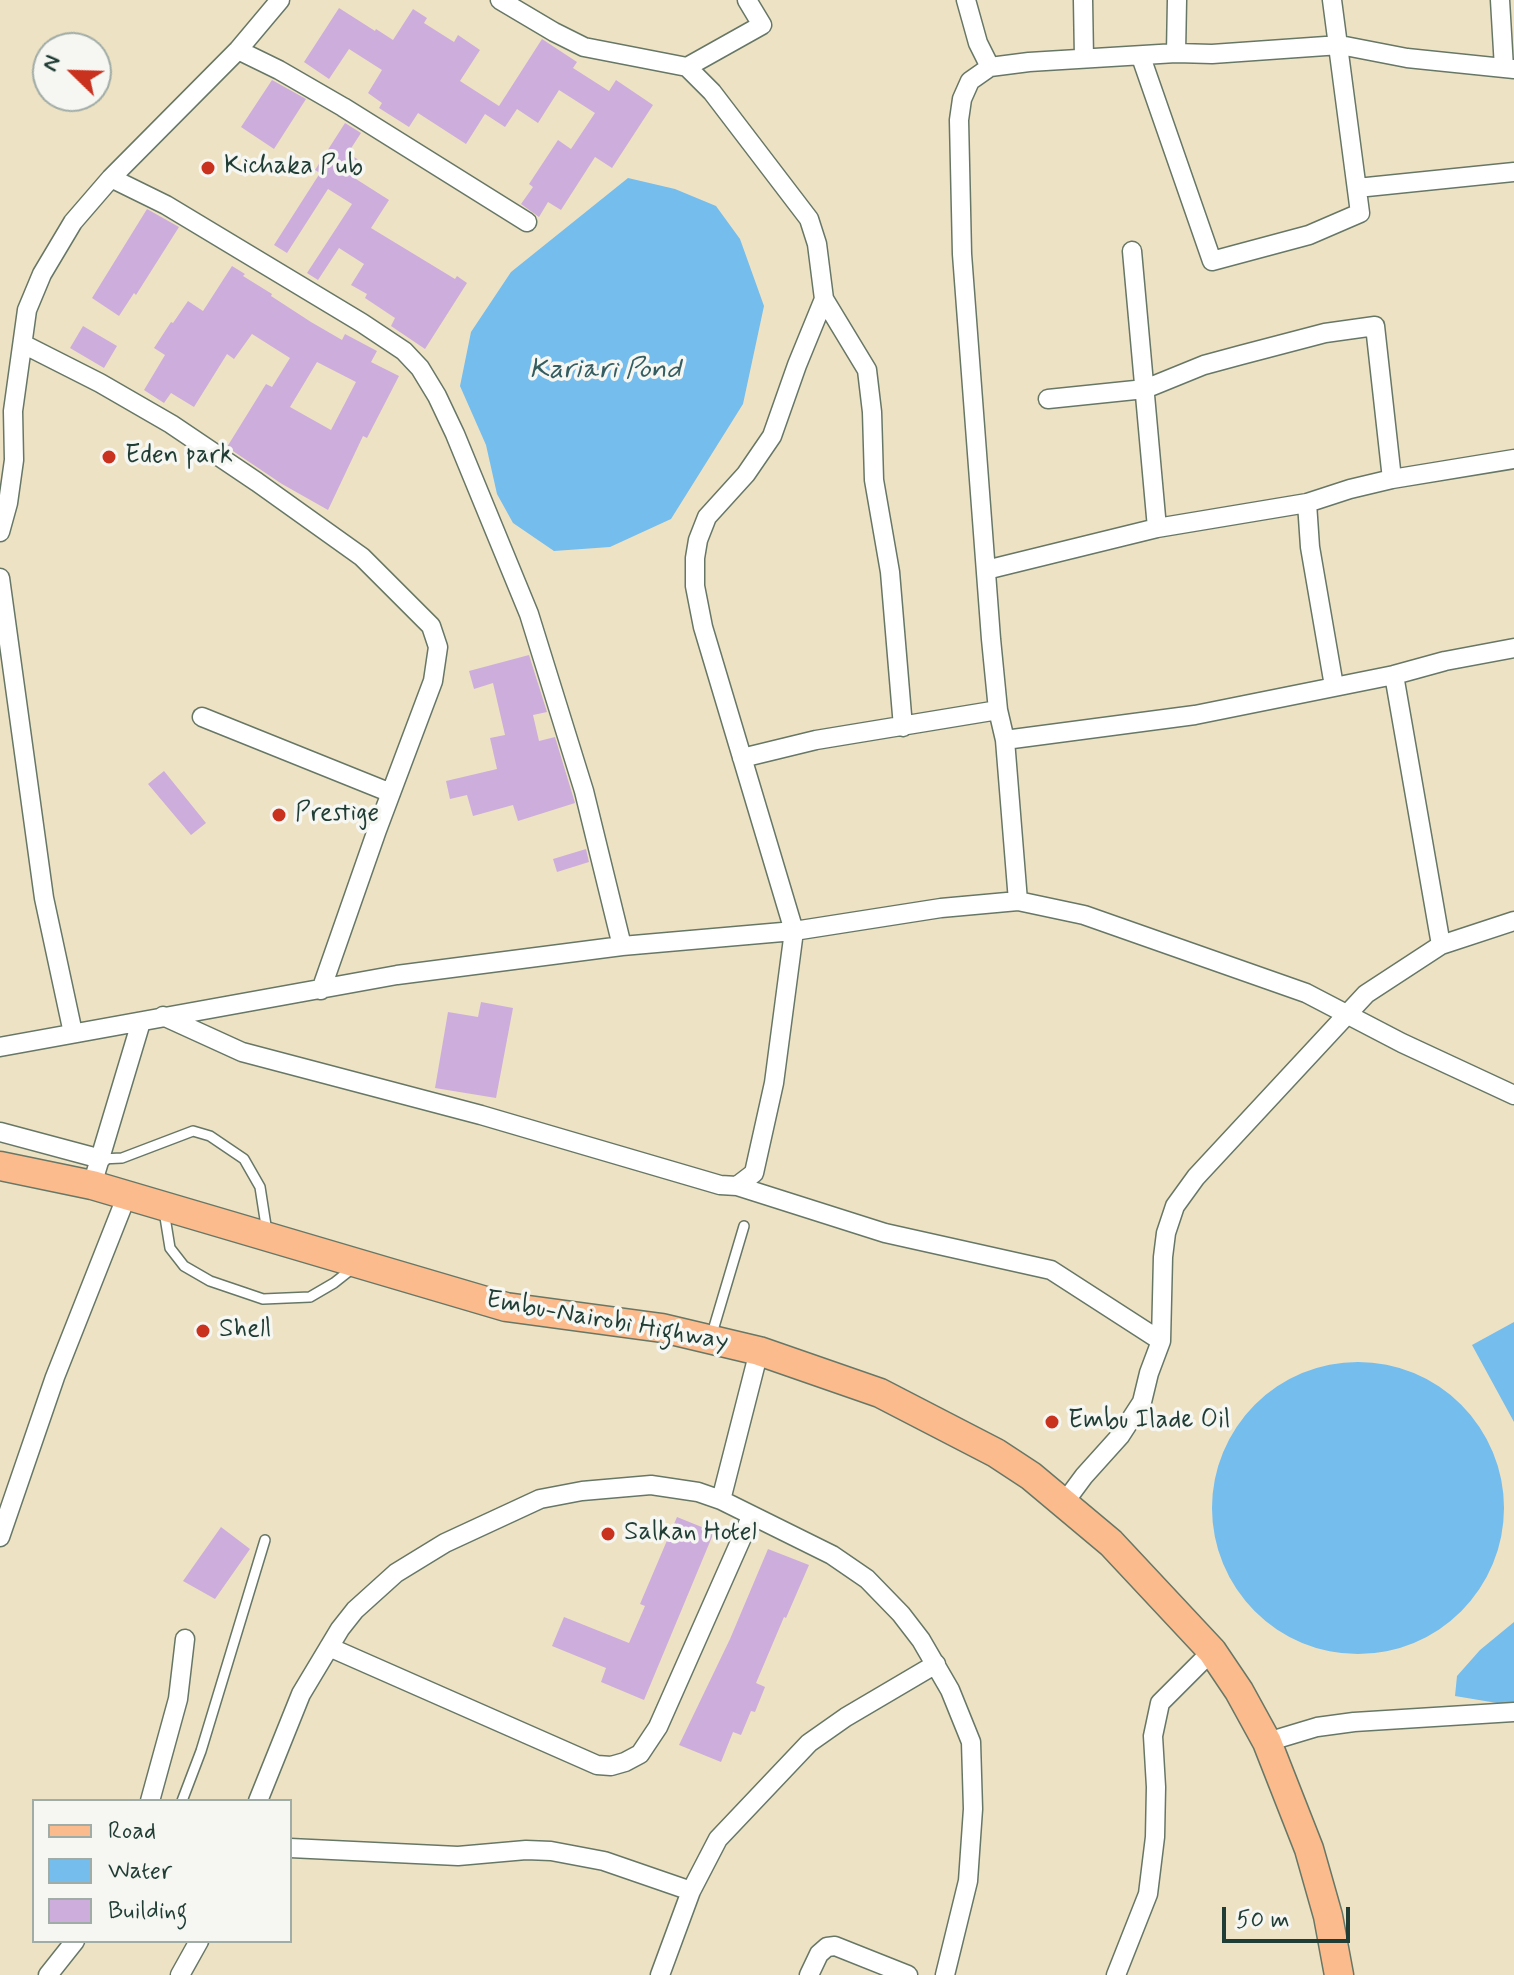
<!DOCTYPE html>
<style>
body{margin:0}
#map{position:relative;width:1514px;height:1975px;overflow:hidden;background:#eee2c4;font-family:Mynerve,sans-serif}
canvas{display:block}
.legend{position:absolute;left:32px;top:1799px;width:260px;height:144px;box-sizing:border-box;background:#f6f6f2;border:2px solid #a0aca6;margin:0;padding:10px 14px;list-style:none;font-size:24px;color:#1f3d34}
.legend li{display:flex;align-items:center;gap:16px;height:40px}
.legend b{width:40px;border:2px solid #a0aca6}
.north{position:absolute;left:32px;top:32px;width:80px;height:80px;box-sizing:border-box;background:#f6f6f2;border:2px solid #a0aca6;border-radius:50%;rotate:293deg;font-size:22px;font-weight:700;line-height:32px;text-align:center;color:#1f3d34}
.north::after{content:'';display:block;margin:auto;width:28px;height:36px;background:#c8321e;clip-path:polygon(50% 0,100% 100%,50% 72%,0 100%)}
.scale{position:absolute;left:1222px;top:1907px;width:128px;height:36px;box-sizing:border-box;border:4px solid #1f3d34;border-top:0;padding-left:10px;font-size:24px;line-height:28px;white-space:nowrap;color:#1f3d34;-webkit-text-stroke:6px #f6f6f2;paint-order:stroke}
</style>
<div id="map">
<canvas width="1514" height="1975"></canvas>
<ul class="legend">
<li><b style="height:10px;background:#fbbb8d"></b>Road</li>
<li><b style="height:22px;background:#75bded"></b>Water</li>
<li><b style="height:22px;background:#cdaddc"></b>Building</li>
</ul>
<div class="north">N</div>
<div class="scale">50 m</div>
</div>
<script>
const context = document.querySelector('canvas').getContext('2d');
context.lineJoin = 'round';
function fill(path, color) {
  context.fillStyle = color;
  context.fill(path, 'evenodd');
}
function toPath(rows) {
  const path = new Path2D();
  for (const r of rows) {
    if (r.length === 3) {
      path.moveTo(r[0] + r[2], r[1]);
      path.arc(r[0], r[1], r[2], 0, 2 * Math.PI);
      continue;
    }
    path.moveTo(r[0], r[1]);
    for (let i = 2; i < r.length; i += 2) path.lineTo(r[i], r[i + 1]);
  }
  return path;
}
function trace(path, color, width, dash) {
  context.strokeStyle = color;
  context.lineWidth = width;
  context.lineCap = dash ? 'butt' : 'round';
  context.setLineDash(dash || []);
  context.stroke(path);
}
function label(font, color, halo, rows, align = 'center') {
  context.font = font + ' Mynerve,sans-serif';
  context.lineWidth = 7;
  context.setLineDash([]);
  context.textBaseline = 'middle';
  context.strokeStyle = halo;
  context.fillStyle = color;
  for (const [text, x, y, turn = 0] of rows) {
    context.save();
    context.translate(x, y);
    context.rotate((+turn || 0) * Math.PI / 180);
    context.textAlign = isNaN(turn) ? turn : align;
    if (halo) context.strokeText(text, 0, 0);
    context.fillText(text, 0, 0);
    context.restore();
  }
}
const water = toPath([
 [628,178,675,189,716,206,740,239,764,306,743,404,671,519,610,547,554,551,513,523,497,494,486,445,460,386,471,332,511,272],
 [1514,1322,1514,1422,1472,1345],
 [1358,1508,146],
 [1514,1622,1514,1702,1503,1704,1455,1696,1457,1676,1480,1650]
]);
const building = toPath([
 [339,8,375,31,376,29,393,40,413,9,427,18,424,23,454,42,458,35,480,50,460,81,499,106,542,39,577,62,573,68,609,91,616,80,653,105,612,168,595,157,561,210,548,202,539,217,521,204,533,187,529,184,558,140,571,149,595,113,559,90,538,123,517,109,505,127,485,114,466,144,418,113,409,127,379,108,382,103,368,93,382,70,349,49,329,79,304,62],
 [272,80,306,99,274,149,241,127],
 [345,123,361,133,348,153,365,164,356,179,389,200,371,228,455,279,457,276,467,283,425,349,391,326,395,318,365,298,367,294,351,285,364,264,339,248,318,280,307,273,352,204,328,189,287,253,274,245,320,173,315,170],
 [147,209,179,227,136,295,134,293,119,316,92,298],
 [232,266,245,274,243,276,272,294,271,296,311,322,342,340,345,334,377,351,371,362,399,376,367,438,363,436,328,510,282,484,227,447,266,384,272,387,290,358,252,334,234,359,227,354,194,407,171,393,164,403,144,390,165,355,154,348,171,322,173,323,188,301,203,311],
 [317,362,356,382,331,430,290,407],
 [83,326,117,346,104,368,70,348],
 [529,655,547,712,533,715,539,741,555,737,575,803,518,821,513,805,473,816,467,795,450,799,446,781,497,769,490,738,505,735,493,683,474,689,469,671],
 [164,771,206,823,191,835,148,784],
 [586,849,589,862,557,872,553,859],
 [481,1002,513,1008,496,1098,435,1088,448,1012,478,1017],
 [677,1517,714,1532,644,1700,601,1682,606,1668,552,1646,564,1617,629,1643,645,1606,640,1604],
 [221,1527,250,1549,215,1599,183,1581],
 [768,1549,809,1565,786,1618,784,1617,756,1683,765,1687,755,1712,751,1711,741,1735,733,1732,721,1762,679,1745,730,1639]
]);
const service = toPath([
 [101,1159,122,1158,193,1131,210,1136,244,1159,260,1187,267,1232],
 [164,1211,170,1248,184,1266,210,1281,263,1299,310,1297,334,1283,353,1268],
 [711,1337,744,1226],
 [182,1801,201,1751,265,1540]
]);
const minor = toPath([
 [966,0,978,43,990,67],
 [1083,0,1084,58],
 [1500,0,1504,68],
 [238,50,279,70,343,107,527,222],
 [1176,53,1177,0],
 [1141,57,1212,261,1309,235,1360,213,1332,0],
 [687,67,762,25,747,0],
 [111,178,166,205,362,323,404,351,420,368,437,396,455,434,529,614,584,791,622,946],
 [1357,188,1514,172],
 [1132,251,1157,528],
 [824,299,867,370,872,412,874,480,890,572,903,727],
 [23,344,100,383,171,424,257,482,362,557,431,626,438,647,433,681,377,830,321,990],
 [1048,399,1145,389,1204,365,1241,355,1325,333,1375,326,1392,479],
 [1307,503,1310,547,1334,686],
 [0,532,8,503,14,460,13,411,27,310,42,274,73,222,111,178,238,50,280,0],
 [986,570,1157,528,1307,503,1350,489,1392,479,1514,459],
 [0,578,44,898,73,1033],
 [1394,675,1445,661,1514,648],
 [202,717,391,793],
 [1005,740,1195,715,1394,675,1441,945],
 [742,758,816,740,998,710],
 [1018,901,1005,740,998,710,991,639,962,254,959,120,962,99,970,81,990,67,1029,62,1176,53,1212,54,1340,45,1407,58,1514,69],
 [163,1016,242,1052,481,1115,720,1185,737,1186,754,1173,774,1083,794,931,703,627,695,586,695,558,698,540,707,517,746,474,772,436,797,365,824,299,817,244,809,219,712,92,687,67,584,47,554,32,500,0],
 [0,1047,397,975,622,946,794,931,941,908,1018,901,1084,915,1306,993,1402,1043,1514,1095],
 [0,1132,101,1159],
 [92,1185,141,1022],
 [737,1186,885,1233,1051,1270,1161,1341],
 [721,1500,759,1351],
 [1064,1503,1084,1476,1120,1436,1142,1402,1149,1373,1161,1341,1163,1257,1166,1233,1175,1206,1196,1177,1366,994,1441,945,1514,921],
 [0,1537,55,1377,127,1195],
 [329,1647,597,1765,611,1766,625,1762,640,1754,658,1727,751,1517],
 [1267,1742,1317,1727,1354,1722,1514,1712],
 [150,1801,178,1699,185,1639],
 [258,1801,301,1694,340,1629,355,1610,396,1573,445,1543,540,1499,582,1491,651,1485,698,1492,721,1500,832,1555,867,1579,901,1614,921,1640,950,1690,971,1742,973,1809,968,1881,945,1975],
 [290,1848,458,1856,526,1850,551,1851,604,1861,691,1891],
 [48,1975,75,1941],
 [180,1975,199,1941],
 [660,1975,691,1891,718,1839,809,1743,846,1717,936,1664],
 [809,1975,819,1954,827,1947,835,1946,908,1975],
 [1116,1975,1148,1894,1155,1837,1156,1787,1153,1736,1160,1703,1212,1651]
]);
const primary = toPath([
 [0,1166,92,1185,506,1307,662,1328,759,1351,880,1393,996,1453,1031,1476,1111,1543,1212,1651,1239,1691,1267,1742,1309,1849,1328,1916,1339,1975]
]);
const markers = [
 [208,168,8,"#c8321e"],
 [109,457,8,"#c8321e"],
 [279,815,8,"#c8321e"],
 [203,1331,8,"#c8321e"],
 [1052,1422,8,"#c8321e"],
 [608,1534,8,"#c8321e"]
];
const poiNames = [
 ["Kichaka Pub",224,168],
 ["Eden park",125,457],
 ["Prestige",295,815],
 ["Shell",219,1331],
 ["Embu Ilade Oil",1068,1422],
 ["Salkan Hotel",624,1534]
];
const streetNames = [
 ["Embu-Nairobi Highway",607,1322,10]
];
const waterNames = [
 ["Kariari Pond",605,371]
];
fill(water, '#75bded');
fill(building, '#cdaddc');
trace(service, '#677766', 12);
trace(minor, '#677766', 21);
trace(primary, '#677766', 31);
trace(service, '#fff', 9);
trace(minor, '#fff', 18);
trace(primary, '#fbbb8d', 28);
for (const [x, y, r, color] of markers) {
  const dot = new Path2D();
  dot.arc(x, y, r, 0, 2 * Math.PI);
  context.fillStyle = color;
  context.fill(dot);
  trace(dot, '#f6f6f2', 3);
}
label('26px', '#1f3d34', '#f6f6f2', poiNames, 'left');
label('26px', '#1f3d34', '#f6f6f2', streetNames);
label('italic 28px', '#345d62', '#f6f6f2', waterNames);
</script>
